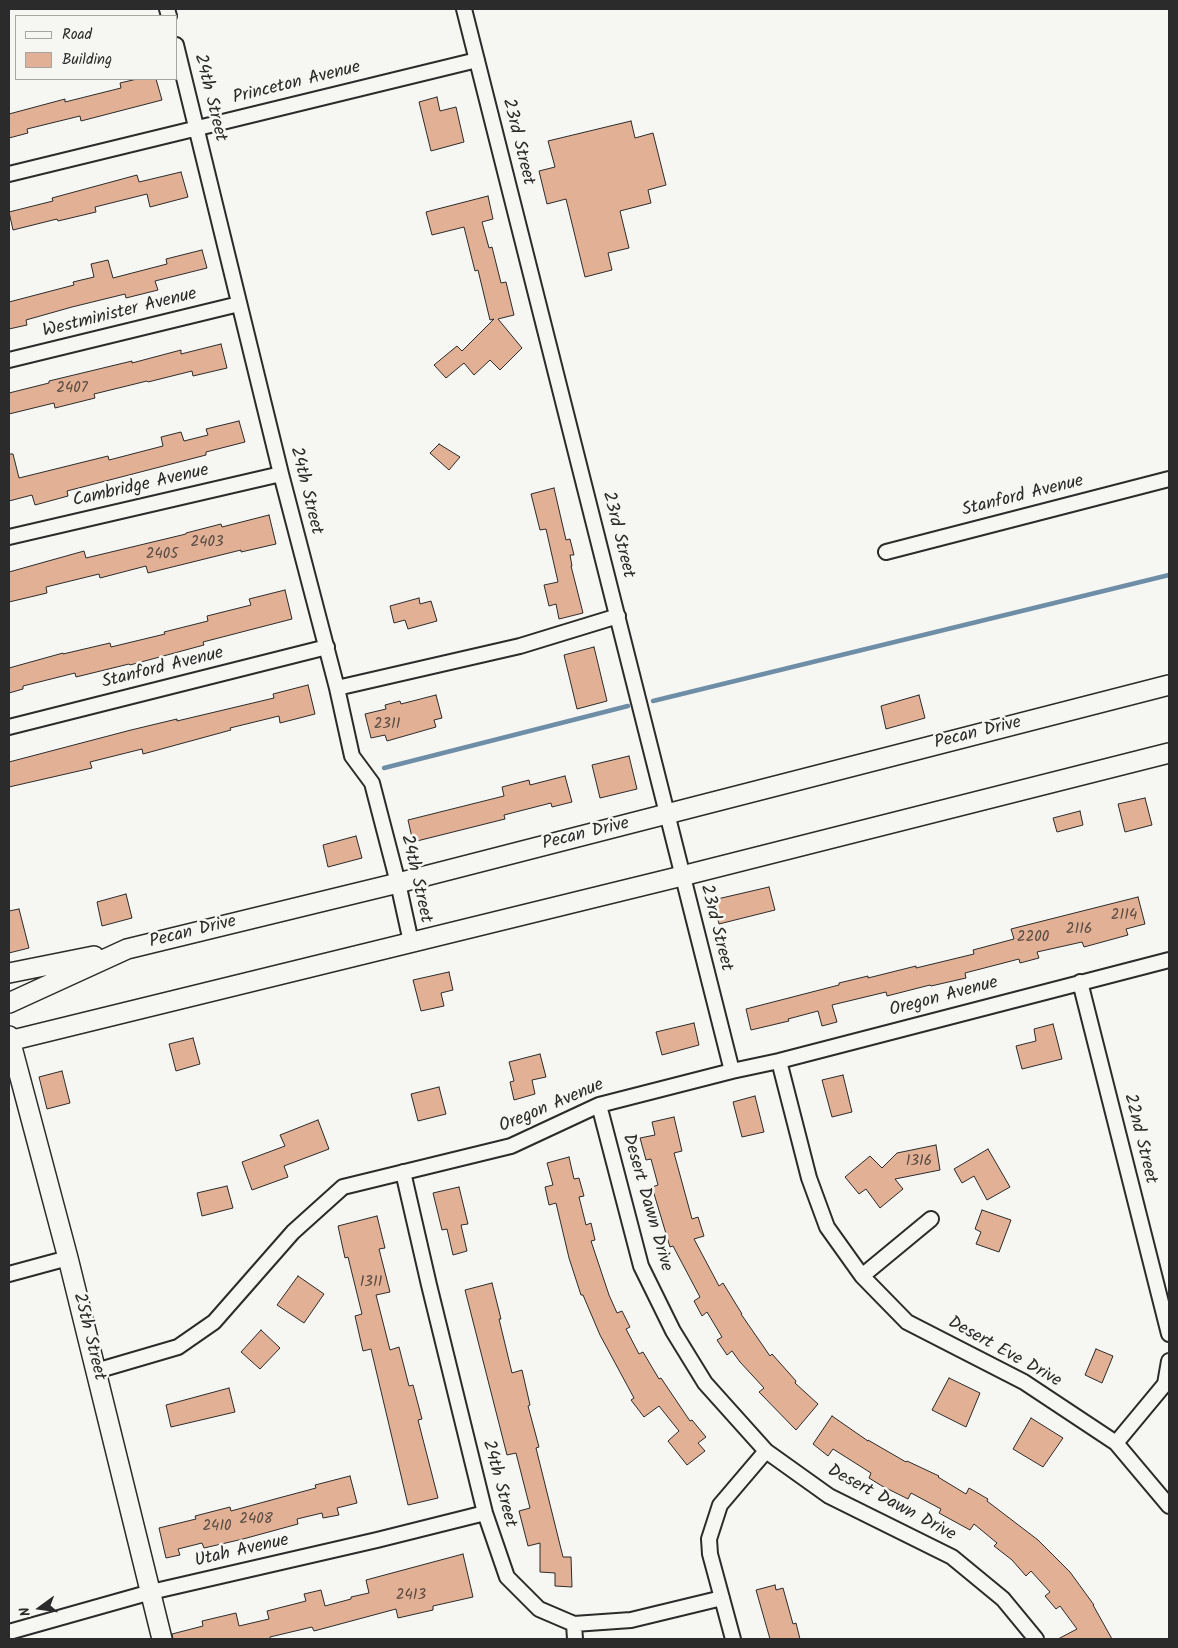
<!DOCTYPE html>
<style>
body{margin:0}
#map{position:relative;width:1178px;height:1648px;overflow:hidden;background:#f6f6f2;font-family:Kalam,sans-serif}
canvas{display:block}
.frame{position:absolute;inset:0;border:10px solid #2b2b2b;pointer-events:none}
.legend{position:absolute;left:15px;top:15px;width:162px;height:65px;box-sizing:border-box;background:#f6f6f2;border:1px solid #a5a5a2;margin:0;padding:6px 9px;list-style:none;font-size:15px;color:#2b2b2b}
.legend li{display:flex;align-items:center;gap:10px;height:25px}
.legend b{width:25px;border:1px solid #a5a5a2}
.north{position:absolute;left:15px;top:1583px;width:50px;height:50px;-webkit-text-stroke:4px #f6f6f2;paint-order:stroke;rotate:256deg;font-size:14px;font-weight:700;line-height:20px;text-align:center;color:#2b2b2b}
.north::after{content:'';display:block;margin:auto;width:18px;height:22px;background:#2b2b2b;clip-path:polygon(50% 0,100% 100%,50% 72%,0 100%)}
</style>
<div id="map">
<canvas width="1178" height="1648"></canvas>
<div class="frame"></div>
<ul class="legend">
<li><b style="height:6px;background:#f6f6f2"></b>Road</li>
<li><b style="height:14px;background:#e2b094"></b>Building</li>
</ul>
<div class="north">N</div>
</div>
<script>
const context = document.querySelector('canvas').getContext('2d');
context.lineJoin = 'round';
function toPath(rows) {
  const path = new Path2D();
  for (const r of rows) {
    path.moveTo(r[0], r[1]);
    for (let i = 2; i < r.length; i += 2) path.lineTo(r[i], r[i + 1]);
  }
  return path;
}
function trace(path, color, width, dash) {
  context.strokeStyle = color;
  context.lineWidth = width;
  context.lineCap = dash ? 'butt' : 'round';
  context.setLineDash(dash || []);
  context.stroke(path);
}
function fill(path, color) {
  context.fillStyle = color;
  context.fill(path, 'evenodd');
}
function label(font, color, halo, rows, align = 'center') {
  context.font = font + ' Kalam,sans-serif';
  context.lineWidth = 5;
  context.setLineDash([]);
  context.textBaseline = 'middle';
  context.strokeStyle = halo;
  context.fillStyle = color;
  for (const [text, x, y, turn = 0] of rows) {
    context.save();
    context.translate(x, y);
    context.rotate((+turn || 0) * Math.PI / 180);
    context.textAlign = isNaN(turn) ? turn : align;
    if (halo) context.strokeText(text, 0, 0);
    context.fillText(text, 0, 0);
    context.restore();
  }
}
const stream = toPath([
 [653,701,1169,575],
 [384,768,628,706]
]);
const building = toPath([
 [137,79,156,79,162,100,81,121,80,116,27,129,28,133,9,138,9,114,65,99,65,102,121,88,120,83,137,79],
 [437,97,440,111,456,107,464,142,431,151,419,102,437,97],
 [631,121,635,138,653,133,666,185,648,190,651,203,620,211,629,248,608,253,612,270,585,277,566,199,547,204,539,171,555,167,548,141,631,121],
 [181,172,188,197,150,207,147,194,95,207,96,212,58,221,57,219,13,230,9,212,53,201,52,198,137,175,139,182,181,172],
 [488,196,493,219,482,222,489,248,492,247,501,283,506,282,514,315,498,319,522,348,500,370,490,360,474,375,464,363,446,378,434,365,457,346,462,351,494,319,490,320,478,270,475,271,464,227,432,235,426,212,488,196],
 [202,250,207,268,155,281,158,290,126,298,125,294,72,307,26,320,27,325,9,329,9,302,74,285,73,282,94,277,91,264,108,260,113,278,167,264,166,259,202,250],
 [221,344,227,368,193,376,192,371,148,382,147,381,94,394,95,398,55,408,54,403,9,414,9,393,49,383,49,381,132,361,132,363,181,350,181,354,221,344],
 [239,421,245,442,206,452,206,455,67,491,68,496,35,505,32,495,9,501,9,454,13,454,19,478,108,456,109,460,163,446,161,437,181,432,184,441,208,435,206,429,239,421],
 [439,444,460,457,449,470,430,453,439,444],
 [554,488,566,540,570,539,574,555,570,555,572,566,571,566,583,613,559,619,556,604,549,606,544,585,558,582,546,529,540,530,531,494,554,488],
 [269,515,276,544,241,552,241,550,148,573,146,566,100,578,99,574,46,587,47,593,9,602,9,572,84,551,86,558,186,534,186,533,221,524,222,527,269,515],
 [285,590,292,619,203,642,204,645,130,665,129,664,76,677,75,673,23,686,23,689,9,693,9,668,63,653,63,654,110,643,111,647,165,634,164,632,208,621,207,616,251,605,249,599,285,590],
 [419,598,420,604,431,601,437,621,408,629,405,620,394,623,390,606,419,598],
 [594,647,607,701,577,709,564,655,594,647],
 [308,685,315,714,280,723,279,716,230,728,231,730,143,754,142,749,90,762,92,768,9,787,9,762,131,730,177,719,177,721,274,698,273,694,308,685],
 [436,695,442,718,434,720,436,727,387,741,385,735,371,738,365,714,386,709,385,705,400,701,401,704,436,695],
 [919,695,925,718,886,729,881,706,919,695],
 [629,756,637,789,600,798,592,765,629,756],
 [565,776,572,802,552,807,551,803,504,815,505,819,413,842,408,820,504,796,502,787,529,780,530,785,565,776],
 [1145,798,1152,825,1125,832,1118,804,1145,798],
 [1080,811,1083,825,1057,832,1053,818,1080,811],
 [356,836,362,858,328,867,323,845,356,836],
 [769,887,775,910,719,924,713,900,769,887],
 [126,894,132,918,102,926,97,902,126,894],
 [1138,897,1145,924,1126,929,1128,935,1084,947,1082,942,1037,952,1039,958,1020,963,1019,959,965,973,966,978,931,986,930,985,887,996,886,992,832,1005,837,1022,822,1026,818,1011,788,1019,789,1021,751,1030,746,1009,839,985,839,983,868,976,868,978,916,966,916,968,974,954,973,950,1014,939,1011,929,1138,897],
 [19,909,29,948,9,953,9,911,19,909],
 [449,972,453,990,441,993,444,1006,421,1011,413,980,449,972],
 [694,1023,699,1045,662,1055,656,1032,694,1023],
 [1053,1024,1062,1059,1022,1069,1016,1046,1036,1041,1034,1029,1053,1024],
 [193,1038,200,1064,176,1071,169,1044,193,1038],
 [540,1054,546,1077,532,1080,535,1094,514,1100,510,1082,514,1081,509,1062,540,1054],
 [62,1071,70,1103,47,1109,39,1077,62,1071],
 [843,1075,852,1112,832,1117,822,1080,843,1075],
 [439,1087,446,1114,418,1121,411,1094,439,1087],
 [755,1096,764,1132,742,1137,733,1102,755,1096],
 [674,1117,682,1151,674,1153,692,1219,698,1217,704,1236,694,1239,719,1286,723,1283,742,1314,741,1314,770,1356,772,1354,796,1381,795,1383,818,1404,796,1430,759,1392,764,1388,740,1362,732,1351,727,1355,717,1340,722,1337,707,1312,702,1316,694,1301,700,1297,673,1246,670,1247,652,1187,658,1185,651,1159,646,1160,640,1138,655,1135,652,1122,674,1117],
 [318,1120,329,1149,284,1166,288,1177,252,1190,242,1162,285,1146,280,1135,318,1120],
 [936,1145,940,1170,895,1179,903,1189,880,1208,866,1189,859,1194,845,1177,870,1156,882,1168,897,1153,936,1145],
 [988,1149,1010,1187,987,1200,974,1176,962,1183,954,1169,988,1149],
 [569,1157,574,1179,579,1178,584,1196,579,1197,586,1225,591,1223,595,1240,591,1241,609,1295,617,1313,622,1311,630,1327,626,1329,639,1354,643,1352,659,1379,661,1378,690,1421,692,1420,706,1437,698,1443,705,1451,687,1465,668,1441,679,1431,659,1406,644,1417,631,1400,634,1398,600,1335,583,1295,581,1295,569,1258,556,1203,549,1205,545,1187,553,1185,547,1163,569,1157],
 [227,1186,233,1208,202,1216,197,1193,227,1186],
 [459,1187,468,1224,461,1225,467,1251,453,1255,447,1229,442,1230,433,1193,459,1187],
 [982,1210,1011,1220,999,1252,976,1244,981,1232,975,1229,982,1210],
 [377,1216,385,1248,379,1249,390,1292,376,1295,390,1350,399,1347,409,1386,413,1385,422,1419,418,1420,438,1498,408,1505,371,1349,363,1351,355,1316,362,1314,348,1257,345,1258,338,1226,377,1216],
 [298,1276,324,1294,304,1323,277,1305,298,1276],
 [492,1283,501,1319,499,1319,512,1373,522,1370,530,1405,528,1406,539,1447,536,1448,563,1557,571,1557,572,1587,555,1586,555,1573,540,1572,540,1543,528,1546,519,1511,530,1508,516,1453,507,1455,465,1290,492,1283],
 [261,1330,280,1348,260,1369,241,1352,261,1330],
 [1096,1349,1113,1356,1102,1383,1085,1375,1096,1349],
 [949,1378,980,1393,966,1427,932,1410,949,1378],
 [229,1388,235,1412,171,1427,166,1405,229,1388],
 [832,1416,868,1441,868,1440,906,1462,907,1461,939,1476,938,1477,966,1494,969,1488,988,1499,987,1501,1038,1540,1070,1572,1094,1605,1093,1605,1112,1639,1058,1639,1077,1629,1060,1606,1056,1609,1045,1596,1050,1592,1031,1571,1026,1576,1012,1560,994,1546,997,1543,974,1524,970,1530,939,1513,941,1509,911,1493,908,1499,882,1486,869,1478,871,1473,833,1449,828,1456,813,1444,832,1416],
 [1031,1418,1063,1438,1043,1467,1013,1449,1031,1418],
 [350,1476,357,1503,337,1508,339,1515,323,1518,322,1513,297,1519,298,1524,243,1539,204,1548,202,1543,178,1549,180,1555,166,1558,159,1528,196,1519,195,1516,230,1507,231,1511,275,1499,316,1488,315,1485,350,1476],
 [463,1554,473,1597,433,1606,433,1610,398,1618,396,1609,314,1631,312,1627,270,1637,270,1639,173,1639,172,1634,203,1626,202,1621,236,1613,239,1626,269,1619,267,1611,306,1601,304,1594,321,1590,325,1606,351,1599,351,1597,369,1593,366,1580,463,1554],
 [775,1585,776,1590,783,1588,793,1624,796,1623,800,1639,770,1639,756,1590,775,1585]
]);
const street = toPath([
 [167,9,169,16],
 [464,9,732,1071],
 [176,45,281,474,337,688,352,756,372,783,398,883,411,942],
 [9,174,477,60],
 [9,360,239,304],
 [9,537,281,474],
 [886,552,1169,479],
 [337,688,520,646,618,616],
 [9,727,327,647],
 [1080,982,1169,1334],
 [779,1061,809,1178,827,1227,862,1276,907,1322,1024,1382,1116,1443,1169,1506],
 [599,1105,641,1266,673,1331,705,1383,766,1451,829,1496,952,1557,1003,1599,1036,1639],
 [403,1172,429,1285,485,1513,507,1577,539,1609,574,1624,631,1620,722,1598],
 [9,1274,68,1258],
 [862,1276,931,1219],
 [96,1371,178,1347,214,1322,293,1232,343,1187,511,1146,599,1105,732,1071,779,1061,1169,960],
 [1116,1443,1165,1384,1169,1361],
 [574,1624,575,1639],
 [9,1632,151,1592,377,1540,485,1513],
 [733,1639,710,1554,709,1539,720,1505,766,1451]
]);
const secondary = toPath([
 [9,973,94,956],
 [9,1003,127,949,398,883,1169,685],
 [9,1036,68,1258,162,1639],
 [9,1041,682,876,1169,753]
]);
const numberNames = [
 ["2407",72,389],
 ["2403",207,543],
 ["2405",162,555],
 ["2311",387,725],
 ["2114",1124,916],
 ["2116",1079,930],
 ["2200",1033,938],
 ["1316",919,1162],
 ["1311",371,1283],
 ["2408",256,1520],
 ["2410",217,1527],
 ["2413",411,1596]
];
const streetNames = [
 ["Princeton Avenue",297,84,-14],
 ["24th Street",209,98,76],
 ["23rd Street",517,142,76],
 ["Westminister Avenue",120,314,-14],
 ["Cambridge Avenue",141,487,-13],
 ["24th Street",305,491,76],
 ["Stanford Avenue",1023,497,-14],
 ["23rd Street",617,535,76],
 ["Stanford Avenue",163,669,-14],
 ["Pecan Drive",978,734,-14],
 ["Pecan Drive",586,835,-14],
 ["24th Street",415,879,77],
 ["23rd Street",715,928,76],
 ["Pecan Drive",193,933,-14],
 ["Oregon Avenue",944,998,-15],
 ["Oregon Avenue",552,1107,-23],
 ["22nd Street",1139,1139,76],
 ["Desert Dawn Drive",646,1203,74],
 ["25th Street",88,1337,76],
 ["Desert Eve Drive",1004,1353,29],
 ["24th Street",498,1484,75],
 ["Desert Dawn Drive",891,1504,28],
 ["Utah Avenue",242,1552,-13]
];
trace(stream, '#6e8da6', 4.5);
fill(building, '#e2b094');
trace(building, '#2b2b2b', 1);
trace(street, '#2b2b2b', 18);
trace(secondary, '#2b2b2b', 22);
trace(street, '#f6f6f2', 14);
trace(secondary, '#f6f6f2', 19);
label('15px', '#594c45', null, numberNames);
label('18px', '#2b2b2b', '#f6f6f2', streetNames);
</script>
